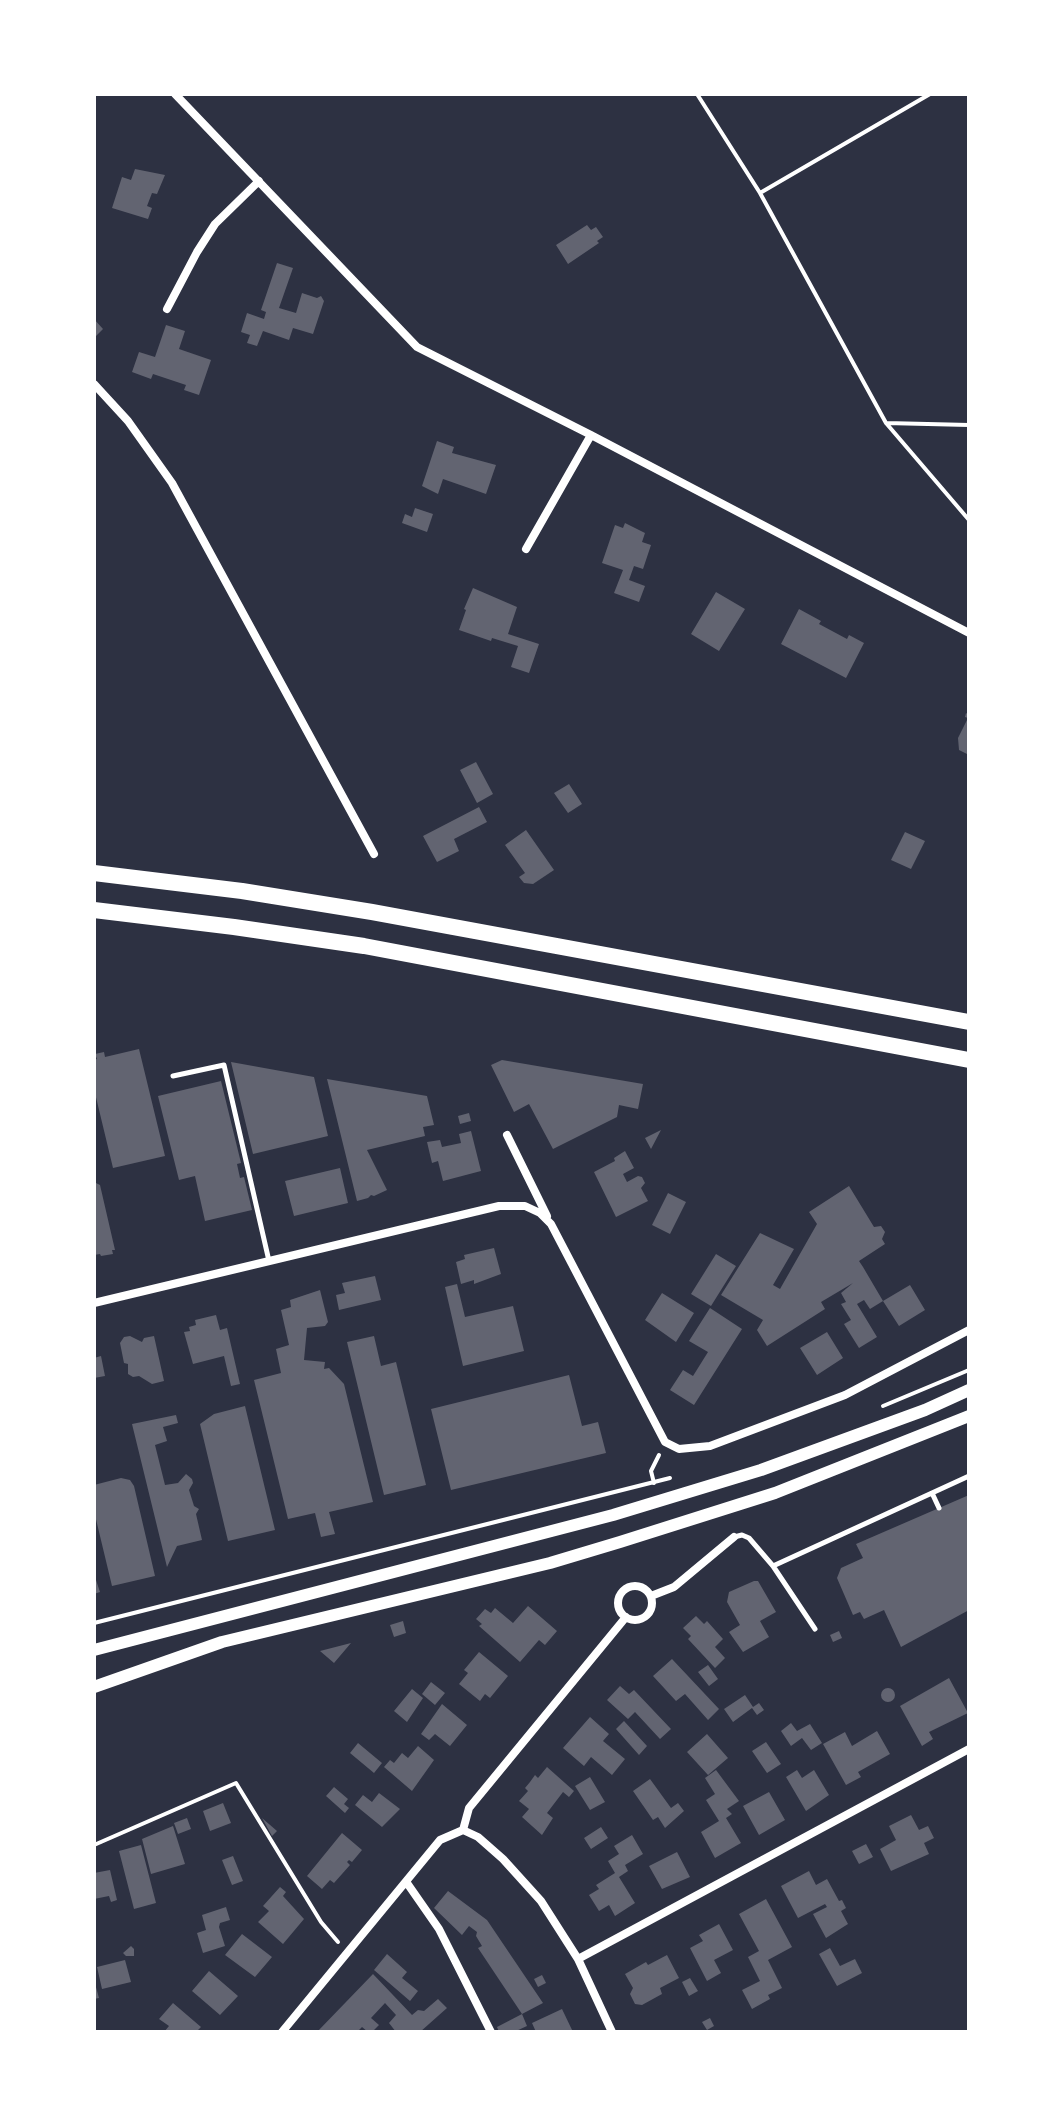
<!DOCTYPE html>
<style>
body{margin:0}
#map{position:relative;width:1063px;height:2126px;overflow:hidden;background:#2d3142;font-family:"Sofia Sans Condensed",sans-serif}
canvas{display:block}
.frame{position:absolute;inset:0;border:96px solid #fff;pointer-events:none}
</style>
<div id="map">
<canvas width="1063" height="2126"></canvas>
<div class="frame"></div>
</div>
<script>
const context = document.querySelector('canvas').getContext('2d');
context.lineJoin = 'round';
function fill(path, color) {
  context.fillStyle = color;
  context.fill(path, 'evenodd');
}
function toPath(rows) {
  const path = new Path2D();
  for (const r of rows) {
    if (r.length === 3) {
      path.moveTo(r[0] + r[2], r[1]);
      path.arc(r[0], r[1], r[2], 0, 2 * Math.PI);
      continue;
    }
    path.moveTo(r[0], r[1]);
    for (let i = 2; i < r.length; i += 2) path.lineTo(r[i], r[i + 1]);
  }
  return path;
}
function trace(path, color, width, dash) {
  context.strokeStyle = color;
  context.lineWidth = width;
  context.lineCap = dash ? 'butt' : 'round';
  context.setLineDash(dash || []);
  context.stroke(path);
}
const building = toPath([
 [135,169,165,175,157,194,152,193,147,206,152,208,148,219,112,208,122,177,131,180],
 [587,225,591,230,596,227,603,237,597,241,599,243,568,264,556,245],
 [277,263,293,268,279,308,296,313,302,293,317,298,321,296,324,301,313,334,293,328,289,340,263,331,257,346,247,343,250,335,241,332,247,313,264,319,266,312,261,310],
 [94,319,103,329,94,338],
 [166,325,185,331,179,349,211,360,199,395,184,390,186,385,153,374,151,379,132,372,139,352,155,357],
 [437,441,454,447,452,453,496,465,486,494,443,479,438,494,422,486],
 [415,508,433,514,427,532,402,523,405,514,412,517],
 [625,523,645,533,642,542,651,545,643,569,634,566,629,580,645,586,639,602,614,593,623,570,602,563,615,525,623,528],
 [473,588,517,607,508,634,539,644,529,673,511,667,518,646,492,638,491,641,459,630,466,610,464,609],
 [716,592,745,609,719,651,691,634],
 [799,609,821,621,819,624,847,639,849,635,864,643,846,678,781,644],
 [966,713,969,715,967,754,959,750,958,738,968,718,965,717],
 [476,762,493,794,477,803,460,770],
 [569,784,582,804,568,813,554,793],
 [479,807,487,822,454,839,459,851,437,862,423,836],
 [526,830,554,870,533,884,524,883,519,877,525,873,505,845],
 [905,832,925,841,911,869,891,860],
 [139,1049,165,1156,113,1168,94,1089,94,1060,97,1059,95,1054,104,1052,105,1057],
 [502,1060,643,1084,638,1109,619,1105,617,1117,553,1149,529,1104,514,1112,491,1065],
 [231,1062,314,1077,328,1136,253,1154],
 [327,1079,427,1096,434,1125,423,1127,425,1136,367,1150,387,1190,374,1196,371,1195,368,1198,357,1201],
 [221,1081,241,1163,237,1164,240,1178,244,1177,252,1210,205,1221,195,1176,179,1180,158,1096],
 [469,1113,471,1121,460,1124,458,1116],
 [661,1130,651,1149,645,1138],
 [471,1131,481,1171,443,1181,438,1161,432,1163,427,1142,440,1140,442,1147,461,1143,459,1134],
 [625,1151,634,1168,623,1174,627,1182,638,1176,642,1177,645,1183,641,1188,648,1201,616,1217,594,1172,615,1161,614,1158],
 [340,1168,348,1203,294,1216,285,1181],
 [94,1182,100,1185,115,1250,112,1250,113,1254,101,1256,100,1254,94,1255],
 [849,1186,874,1227,881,1226,885,1232,882,1239,885,1244,859,1261,863,1267,883,1301,910,1285,925,1310,899,1326,883,1301,870,1309,864,1300,857,1304,877,1337,859,1348,844,1324,851,1320,841,1304,846,1302,841,1293,853,1283,821,1302,825,1309,767,1346,757,1330,763,1320,721,1295,760,1233,794,1249,773,1285,780,1289,817,1224,809,1212],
 [668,1193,686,1202,670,1234,652,1225],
 [494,1248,501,1274,474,1284,474,1280,461,1284,456,1262,465,1259,464,1255],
 [716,1254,736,1266,711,1306,691,1294],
 [375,1276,381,1300,339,1310,336,1295,345,1293,342,1283],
 [457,1284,465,1317,513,1306,524,1351,463,1366,445,1287],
 [320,1290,328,1322,325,1326,307,1328,304,1360,325,1362,324,1369,329,1368,344,1384,373,1502,329,1512,335,1534,321,1537,315,1513,288,1519,254,1380,281,1373,276,1349,289,1345,281,1310,291,1307,290,1300],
 [662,1293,694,1313,676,1342,645,1320],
 [710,1308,742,1329,694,1405,670,1390,683,1370,693,1376,708,1352,689,1341],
 [216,1315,220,1330,227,1328,240,1384,231,1386,224,1356,193,1364,184,1332,190,1331,189,1327,196,1325,195,1320],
 [827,1332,843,1358,817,1375,800,1348],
 [130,1336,142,1342,144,1338,154,1336,164,1381,152,1384,139,1376,133,1377,128,1374,128,1364,124,1363,120,1343,124,1337],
 [374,1336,381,1366,396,1362,426,1485,384,1495,347,1342],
 [101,1356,105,1376,94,1378,94,1358],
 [569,1375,582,1426,598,1422,606,1453,451,1490,431,1409],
 [245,1406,275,1530,228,1541,200,1424,214,1414],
 [176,1415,178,1423,163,1427,167,1441,155,1445,165,1485,178,1483,186,1474,192,1479,193,1483,189,1490,194,1506,199,1509,196,1514,202,1540,177,1546,167,1567,132,1424],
 [121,1478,130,1480,134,1486,155,1576,112,1586,94,1511,94,1485],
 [969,1495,969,1610,901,1647,884,1610,864,1619,860,1612,853,1615,837,1578,841,1568,863,1558,856,1544],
 [94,1574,100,1592,94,1594],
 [754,1581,758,1581,776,1612,760,1621,769,1637,743,1652,729,1632,740,1625,727,1602,729,1592],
 [528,1606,557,1631,545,1645,539,1640,520,1662,479,1626,482,1624,476,1619,485,1609,491,1613,495,1608,513,1623],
 [696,1616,704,1624,707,1621,723,1639,715,1647,725,1658,715,1668,688,1639,691,1636,683,1628],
 [403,1621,406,1633,394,1637,390,1625],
 [839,1631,842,1638,833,1642,830,1635],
 [351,1643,334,1663,320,1651],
 [479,1652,508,1676,490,1698,485,1694,480,1701,459,1684,468,1673,464,1670],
 [672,1659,719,1709,708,1720,685,1694,676,1701,653,1676],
 [708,1665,718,1679,709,1686,698,1672],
 [949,1678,968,1713,929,1732,933,1739,922,1746,900,1706],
 [431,1682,445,1693,435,1705,422,1694],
 [620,1686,629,1694,634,1690,671,1729,660,1739,635,1712,628,1719,607,1700],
 [888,1695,7],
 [412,1689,423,1698,407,1722,394,1711],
 [745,1695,753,1707,759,1703,764,1710,757,1715,752,1708,733,1722,724,1709],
 [442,1704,467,1725,450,1746,435,1734,429,1740,421,1734],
 [590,1717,609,1734,603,1741,625,1759,612,1775,591,1757,584,1766,563,1748],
 [624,1721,647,1746,639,1755,616,1729],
 [791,1723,797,1731,810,1724,822,1743,811,1750,802,1738,791,1746,781,1731],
 [877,1731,890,1754,858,1772,861,1777,846,1785,823,1744,845,1732,852,1746],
 [707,1734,728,1758,708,1775,687,1752],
 [766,1742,781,1764,767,1773,752,1751],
 [358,1743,382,1763,374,1773,350,1753],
 [418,1746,434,1760,412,1791,384,1767,390,1760,394,1763,402,1753,408,1758],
 [547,1767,574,1791,569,1797,563,1792,547,1813,553,1818,542,1835,522,1817,529,1809,519,1801,528,1791,525,1788,530,1782,535,1775,538,1778],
 [716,1770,739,1801,727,1809,732,1814,726,1818,741,1843,715,1858,701,1832,719,1821,706,1800,715,1794,705,1778],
 [797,1770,802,1778,814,1770,829,1795,806,1811,786,1777],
 [590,1777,605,1802,590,1810,575,1786],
 [650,1779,671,1808,678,1803,684,1811,665,1828,658,1817,653,1820,633,1791],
 [334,1787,348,1799,344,1804,349,1808,345,1813,326,1796],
 [769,1792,785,1820,759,1835,743,1806],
 [379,1793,400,1809,382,1827,355,1805,363,1795,372,1802],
 [223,1803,231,1823,210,1831,203,1811],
 [911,1815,919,1830,928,1826,934,1838,924,1843,929,1854,891,1871,880,1849,896,1840,889,1826],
 [187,1818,191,1829,178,1834,174,1823],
 [262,1818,277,1831,272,1836],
 [173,1826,185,1864,151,1874,142,1839],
 [601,1827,608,1838,591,1849,584,1838],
 [342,1833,362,1850,352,1862,349,1860,347,1862,350,1865,334,1883,330,1880,322,1889,307,1876],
 [632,1835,643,1854,625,1865,628,1871,619,1877,635,1903,615,1916,609,1905,599,1911,589,1895,599,1889,596,1885,615,1873,608,1861,619,1854,614,1846],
 [866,1844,873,1857,859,1864,852,1851],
 [141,1845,156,1903,134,1909,119,1851],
 [677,1852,690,1877,662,1889,649,1866],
 [233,1856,243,1881,232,1885,222,1860],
 [110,1870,117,1900,111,1902,109,1896,94,1899,94,1873],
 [809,1871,816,1885,827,1879,839,1901,842,1900,846,1908,841,1911,848,1924,826,1938,813,1914,827,1907,825,1904,798,1918,781,1886],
 [280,1887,286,1892,283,1896,304,1919,283,1944,258,1922,269,1911,263,1906],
 [448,1891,487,1920,543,2003,522,2014,478,1948,482,1946,476,1936,477,1932,469,1926,462,1935,434,1908],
 [766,1899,792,1947,768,1960,782,1988,768,1995,770,1999,752,2009,742,1990,760,1981,748,1957,759,1951,739,1914],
 [226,1907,230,1920,220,1923,219,1927,225,1946,203,1953,197,1933,206,1930,202,1915],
 [719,1924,733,1950,714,1960,721,1973,707,1981,690,1948,703,1941,699,1935],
 [242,1934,272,1957,255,1977,225,1955],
 [131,1946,134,1949,134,1956,126,1956,123,1953],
 [830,1948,840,1966,855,1959,862,1973,837,1986,819,1954],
 [387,1954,407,1972,402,1978,418,1991,410,2001,374,1970],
 [667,1955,679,1978,660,1988,662,1994,642,2005,635,2004,630,1994,633,1988,625,1974,646,1962,648,1965],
 [125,1960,131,1982,102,1989,97,1967],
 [209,1971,238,1996,220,2015,192,1991],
 [373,1974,412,2015,418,2010,424,2011,438,1999,447,2008,420,2032,396,2032,389,2023,396,2015,385,2003,371,2018,379,2025,372,2032,368,2032,362,2027,357,2032,317,2032],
 [542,1975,546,1983,538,1987,534,1979],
 [690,1978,698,1991,689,1996,682,1982],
 [94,1980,99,1998,94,1999],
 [173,2003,201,2027,196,2032,164,2032,169,2026,159,2019],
 [562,2009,573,2032,536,2032,532,2023],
 [522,2014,527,2026,514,2032,499,2032,497,2027],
 [710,2018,714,2026,707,2030,702,2022]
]);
const path = toPath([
 [697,94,760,193,886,423,969,520],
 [760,193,930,94],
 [886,423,969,425],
 [883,1406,969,1370],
 [654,1483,651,1471,659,1455],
 [94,1623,670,1478],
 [94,1845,236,1783,321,1922,338,1942]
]);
const service = toPath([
 [173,1076,224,1065,269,1261],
 [932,1493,939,1508],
 [734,1537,742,1535,749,1538,773,1566,815,1629],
 [773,1566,969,1476]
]);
const minor = toPath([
 [175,94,417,347,591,435,969,633],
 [167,309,197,252,215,224,259,181],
 [94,384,128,421,172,483,374,854],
 [526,549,591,435],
 [507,1135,547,1216],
 [94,1303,499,1206,525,1206,540,1213,551,1224,665,1442,679,1449,710,1446,845,1395,969,1330],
 [635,1603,17],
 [651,1596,674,1587,734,1537],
 [463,1830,478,1837,503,1859,541,1901,578,1959,612,2032],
 [407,1883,439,1929,491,2032],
 [578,1959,969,1749],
 [282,2032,440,1840,463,1830,469,1808,626,1617]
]);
const secondary = toPath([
 [94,1650,613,1515,761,1470,925,1410,969,1390],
 [94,1687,222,1642,550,1563,620,1542,775,1493,969,1416]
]);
const motorway = toPath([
 [94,873,242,891,372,912,969,1022],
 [94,910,234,927,364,946,969,1060]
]);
fill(building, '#626471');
trace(path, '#fff', 4);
trace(service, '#fff', 5);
trace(minor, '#fff', 8);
trace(secondary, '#fff', 12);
trace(motorway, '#fff', 16);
</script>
